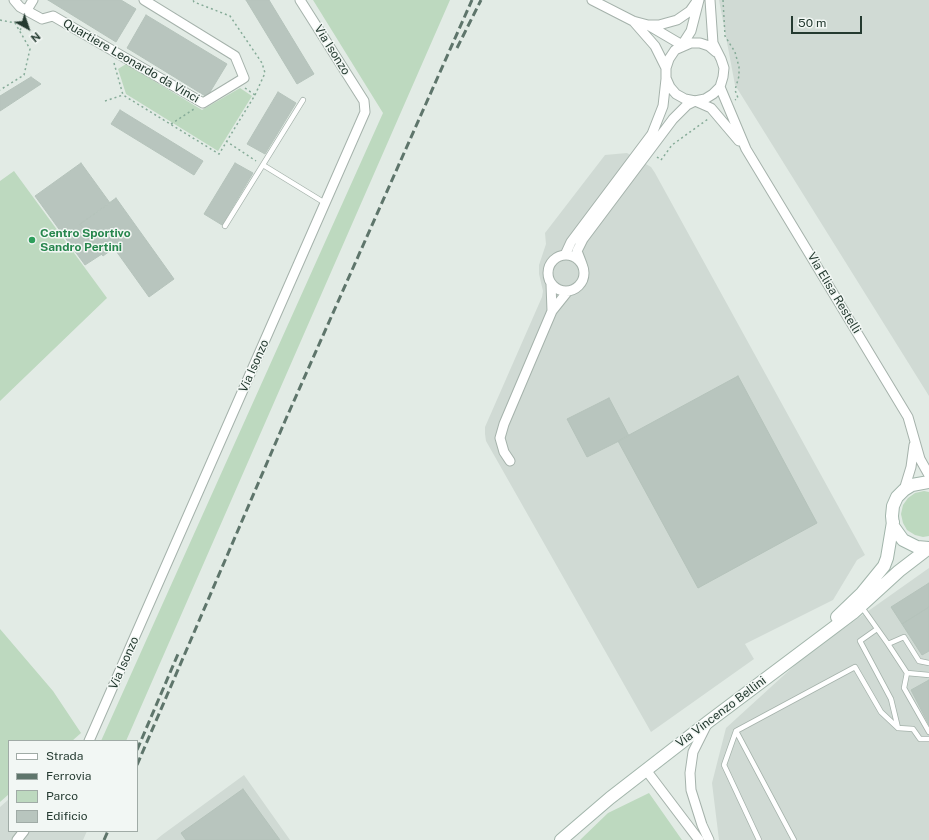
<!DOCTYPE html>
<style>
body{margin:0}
#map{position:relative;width:929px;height:840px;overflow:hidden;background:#e2ebe5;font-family:"Public Sans",sans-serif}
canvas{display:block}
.legend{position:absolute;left:8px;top:740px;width:130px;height:92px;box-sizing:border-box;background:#f2f7f4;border:1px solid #a0aba6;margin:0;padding:5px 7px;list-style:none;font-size:12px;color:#243a30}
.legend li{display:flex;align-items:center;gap:8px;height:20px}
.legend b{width:20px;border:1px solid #a0aba6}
.north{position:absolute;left:8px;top:8px;width:40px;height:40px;-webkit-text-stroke:3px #f2f7f4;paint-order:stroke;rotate:140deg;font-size:11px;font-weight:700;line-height:16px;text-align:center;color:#243a30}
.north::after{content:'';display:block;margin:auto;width:14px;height:18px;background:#243a30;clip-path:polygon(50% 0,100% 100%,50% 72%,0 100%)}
.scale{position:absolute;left:791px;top:16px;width:71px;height:18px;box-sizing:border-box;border:2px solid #243a30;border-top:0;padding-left:5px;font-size:12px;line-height:14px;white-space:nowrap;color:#243a30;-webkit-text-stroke:3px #f2f7f4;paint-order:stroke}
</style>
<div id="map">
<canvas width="929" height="840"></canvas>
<ul class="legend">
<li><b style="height:5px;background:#fff"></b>Strada</li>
<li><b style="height:5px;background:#5e756b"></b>Ferrovia</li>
<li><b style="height:11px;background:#bdd9bf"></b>Parco</li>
<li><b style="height:11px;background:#b8c5be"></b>Edificio</li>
</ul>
<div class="north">N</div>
<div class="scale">50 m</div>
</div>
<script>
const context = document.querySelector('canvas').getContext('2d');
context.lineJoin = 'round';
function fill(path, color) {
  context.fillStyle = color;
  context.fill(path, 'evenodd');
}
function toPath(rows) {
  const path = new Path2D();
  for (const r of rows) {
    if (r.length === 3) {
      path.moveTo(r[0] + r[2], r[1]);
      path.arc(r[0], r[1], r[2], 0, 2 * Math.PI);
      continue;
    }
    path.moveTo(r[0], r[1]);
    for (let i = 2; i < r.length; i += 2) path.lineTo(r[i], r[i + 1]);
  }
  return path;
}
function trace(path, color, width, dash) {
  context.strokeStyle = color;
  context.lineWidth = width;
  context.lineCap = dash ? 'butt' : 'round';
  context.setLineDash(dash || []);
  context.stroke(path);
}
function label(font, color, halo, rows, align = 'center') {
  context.font = font + ' "Public Sans",sans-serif';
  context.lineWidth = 3;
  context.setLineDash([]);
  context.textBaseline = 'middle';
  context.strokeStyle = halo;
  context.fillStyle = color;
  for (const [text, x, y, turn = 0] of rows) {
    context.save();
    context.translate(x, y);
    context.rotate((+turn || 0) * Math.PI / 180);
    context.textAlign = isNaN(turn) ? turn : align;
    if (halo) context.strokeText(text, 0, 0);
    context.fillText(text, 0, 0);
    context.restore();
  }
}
const built = toPath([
 [719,0,929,0,929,396,735,85],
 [627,153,651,167,655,173,865,555,857,560,833,600,745,644,754,659,651,732,486,441,485,434,485,427,542,297,543,291,539,274,539,265,546,244,545,233,605,155],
 [929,568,929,840,719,840,712,783,726,728,806,655],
 [244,775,290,840,156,840,162,835],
 [9,799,9,831,87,831,83,840,0,840,0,807]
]);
const green = toPath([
 [313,0,450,0,126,741,101,741,383,113],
 [126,64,202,110,240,88,252,96,218,151,126,94,118,69],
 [14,171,107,298,0,401,0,181],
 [924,491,929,492,929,536,923,537,915,535,907,530,903,523,901,514,903,505,908,498,915,493],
 [0,629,53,691,81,733,72,741,9,741,9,794,0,802],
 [649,793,682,840,580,840,608,813]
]);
const building = toPath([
 [48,0,121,0,136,9,116,42,48,0],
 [246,0,269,0,314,74,297,84,246,0],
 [146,15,227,64,207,97,127,48,146,15],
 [31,77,41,84,0,111,0,96,31,77],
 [278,92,296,103,265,154,247,144,278,92],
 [120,110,203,161,194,175,111,124,120,110],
 [81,163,110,203,80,224,102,254,85,265,35,196,81,163],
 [235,163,253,173,222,225,204,214,235,163],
 [116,198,174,279,149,297,114,248,103,256,80,224,116,198],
 [738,376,817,523,698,588,618,441,738,376],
 [609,398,629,436,587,457,567,419,609,398],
 [929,583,929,607,902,624,891,607,929,583],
 [929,607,929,651,922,655,902,624,929,607],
 [929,680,929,725,911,690,929,680],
 [243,789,280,840,186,840,181,833,243,789]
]);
const path = toPath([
 [723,0,725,36,735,52,739,67,739,76,735,90,738,98,735,100],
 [0,20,15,23,30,49,24,75,0,90],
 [20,30,26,21],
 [114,63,123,95,219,154,255,95,265,73,262,63,230,16,194,2,193,0],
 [245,88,255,95],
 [105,101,123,95],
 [171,124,194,109],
 [226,141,256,161],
 [657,157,661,160,672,145,708,119]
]);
const lane = toPath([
 [263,165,325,203],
 [225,226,303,100],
 [861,606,888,644,904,637,919,661,929,663],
 [877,629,860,641,891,699,898,728],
 [888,644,907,673,904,688,929,732],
 [907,673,929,675],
 [736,731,724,765,759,840],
 [794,840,736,731,855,667,881,712,898,728,913,729,920,739,929,739]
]);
const street = toPath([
 [14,0,20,7,42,19,53,16,203,103,244,78,235,56,144,0],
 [592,0,633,21,648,25,682,45,691,31,699,0],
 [710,0,713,43,721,59,724,68,723,77,720,87,713,94,705,99,695,101,685,99,676,94,670,87,666,78,666,68,669,59,675,50,691,43,700,43,709,46,716,52],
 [27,10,33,0],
 [634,22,655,46,666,68],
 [648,25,659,25,677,20,690,11,697,1],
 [720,87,746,149,908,417,920,459,929,475],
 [566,273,18],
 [565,255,571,242,652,134,663,106,666,79],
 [582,264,577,251,583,239,673,119,687,105,695,101,711,108,739,141],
 [551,284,552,311],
 [510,461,504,452,500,438,504,424,552,311,568,291],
 [904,490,911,467,914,445],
 [707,724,693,752,690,773,691,790,702,825,709,840],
 [89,741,365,112,364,101,300,0],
 [646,770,699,840],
 [17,840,24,831]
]);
const secondary = toPath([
 [929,482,912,485,904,490,897,497,893,506,892,516,893,526,903,540,917,547,929,548],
 [837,617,862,593,884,566,887,558,893,522],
 [561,840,610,798,708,722,853,613,899,571,929,548]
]);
const rail = toPath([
 [457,48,481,0],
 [137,750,178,654],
 [137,765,285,421,472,0],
 [104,840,108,831]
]);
const markers = [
 [32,240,4,"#2e9e5b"]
];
const streetNames = [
 ["Via Isonzo",332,50,58],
 ["Quartiere Leonardo da Vinci",131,61,30],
 ["Via Elisa Restelli",834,293,59],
 ["Via Isonzo",254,366,-66],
 ["Via Isonzo",124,663,-66],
 ["Via Vincenzo Bellini",721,712,-37]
];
const leisureNames = [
 ["Centro Sportivo",40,233],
 ["Sandro Pertini",40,247]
];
fill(built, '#d0dad4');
fill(green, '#bdd9bf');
fill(building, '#b8c5be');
trace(building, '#b5c3bb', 1);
trace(lane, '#a5b2ab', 6);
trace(street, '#a5b2ab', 11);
trace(secondary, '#a2b5ab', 14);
trace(path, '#86ab98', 1.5, [2, 3]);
trace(lane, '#fff', 4.5);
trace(street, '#fff', 9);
trace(secondary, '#fff', 12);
trace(rail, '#5e756b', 3, [8, 4]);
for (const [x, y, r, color] of markers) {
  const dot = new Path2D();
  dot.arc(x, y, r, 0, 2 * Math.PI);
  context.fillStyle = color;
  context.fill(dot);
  trace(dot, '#f2f7f4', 1.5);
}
label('12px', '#243a30', '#f2f7f4', streetNames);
label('bold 12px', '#27864d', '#f2f7f4', leisureNames, 'left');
</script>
